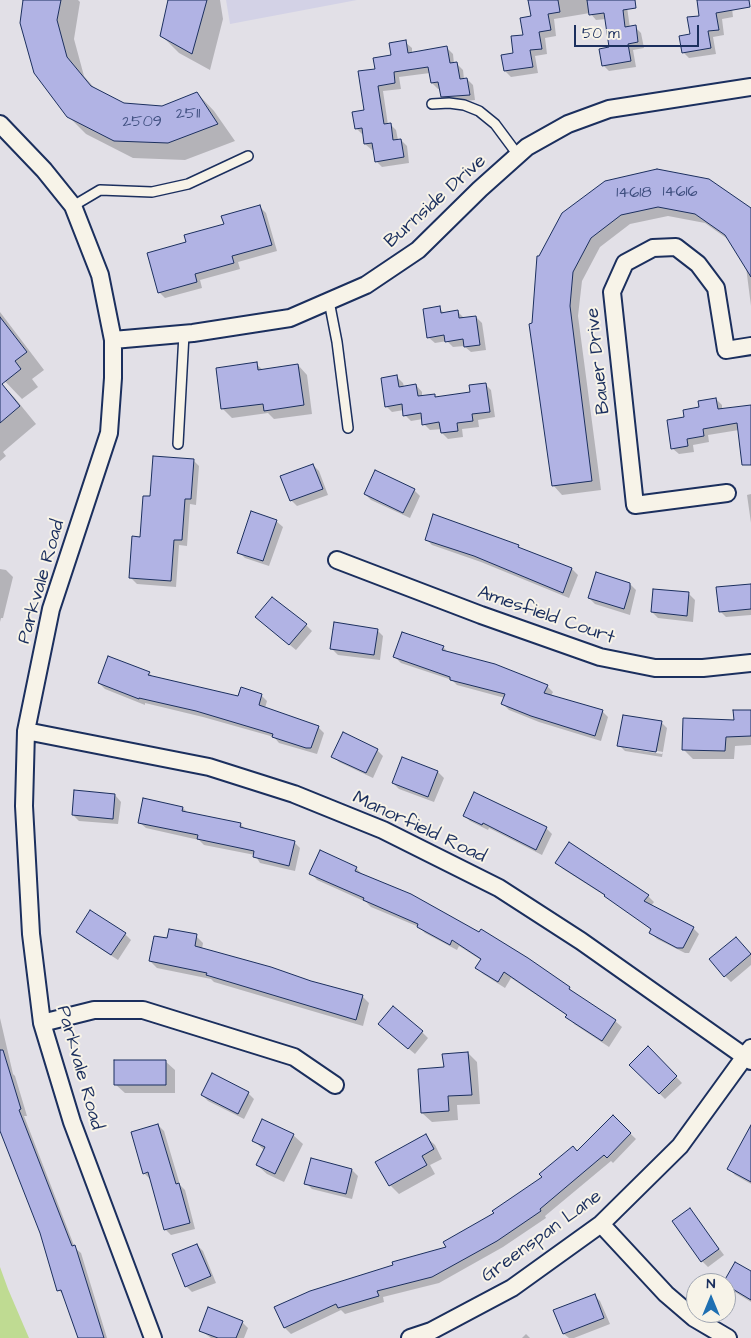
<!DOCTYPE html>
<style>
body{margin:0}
#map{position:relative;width:751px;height:1338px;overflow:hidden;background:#e2e0e7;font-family:"Architects Daughter",sans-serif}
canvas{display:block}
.north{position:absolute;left:686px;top:1273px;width:50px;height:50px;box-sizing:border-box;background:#f7f3e8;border:1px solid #9fa5b1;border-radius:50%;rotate:0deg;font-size:14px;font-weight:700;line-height:20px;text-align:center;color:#1b2f5e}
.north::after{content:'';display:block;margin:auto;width:18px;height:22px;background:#1f6fb2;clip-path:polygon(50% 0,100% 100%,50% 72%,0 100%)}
.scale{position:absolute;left:574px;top:25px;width:125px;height:22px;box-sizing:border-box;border:2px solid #1b2f5e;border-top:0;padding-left:6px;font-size:15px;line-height:18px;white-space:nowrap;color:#1b2f5e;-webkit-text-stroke:4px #f7f3e8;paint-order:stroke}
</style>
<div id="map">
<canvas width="751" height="1338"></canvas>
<div class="north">N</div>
<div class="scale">50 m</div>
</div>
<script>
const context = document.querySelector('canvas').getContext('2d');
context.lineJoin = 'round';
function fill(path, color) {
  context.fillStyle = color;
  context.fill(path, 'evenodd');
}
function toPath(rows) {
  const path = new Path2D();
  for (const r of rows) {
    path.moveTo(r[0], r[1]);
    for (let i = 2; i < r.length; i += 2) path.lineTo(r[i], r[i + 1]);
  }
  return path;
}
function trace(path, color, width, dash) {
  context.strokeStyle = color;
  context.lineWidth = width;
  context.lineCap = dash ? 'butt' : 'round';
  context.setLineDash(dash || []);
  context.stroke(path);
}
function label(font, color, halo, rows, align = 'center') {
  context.font = font + ' "Architects Daughter",sans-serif';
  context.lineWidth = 4;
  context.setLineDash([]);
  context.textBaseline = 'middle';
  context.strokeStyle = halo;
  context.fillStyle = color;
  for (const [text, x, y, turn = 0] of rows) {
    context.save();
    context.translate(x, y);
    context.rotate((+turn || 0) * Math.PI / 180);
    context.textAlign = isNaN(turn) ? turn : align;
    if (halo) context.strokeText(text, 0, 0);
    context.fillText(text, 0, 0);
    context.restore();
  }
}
const built = toPath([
 [226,0,357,0,230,24]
]);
const green = toPath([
 [0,1267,8,1289,29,1338,0,1338]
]);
const shadow = toPath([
 [25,0,78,0,80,2,74,39,84,76,96,90,124,105,162,107,197,93,214,111,235,141,185,160,133,158,86,134,68,116],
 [170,0,220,0,223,19,210,70,179,53,161,35],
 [530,0,626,0,630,28,635,27,641,33,644,48,633,50,636,67,609,71,603,65,611,48,606,19,596,20,590,13,554,19,556,36,545,38,547,54,535,56,538,73,511,77,505,71,532,17],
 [698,0,731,0,733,17,722,19,724,35,713,37,716,54,689,58,683,52,681,37,691,35,689,18,700,17],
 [405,42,412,48,412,53,447,48,453,54,454,64,457,64,463,70,464,79,467,79,473,85,475,100,448,103,442,97,441,88,438,89,432,83,430,73,399,77,401,89,383,91,388,125,390,124,396,130,398,140,401,140,407,146,409,163,382,167,376,161,374,149,372,150,365,144,364,134,362,134,356,128,365,111,376,70,392,56],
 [606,182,751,210,751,306,746,267,729,240,705,223,668,216,630,224,600,247,582,281,578,316,601,490,562,495,553,485,533,324],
 [260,207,266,213,277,251,238,262,240,269,200,280,202,288,165,298,159,292,187,242],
 [439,308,445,314,458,312,464,318,476,317,482,323,486,350,471,352,464,346,453,347,447,341,435,343,428,337],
 [0,312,44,370,32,379,38,387,22,399,0,376],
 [256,364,263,370,298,365,307,375,312,414,274,419,268,413,232,418,223,409],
 [397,377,403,383,404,387,416,385,422,392,422,397,434,395,437,398,471,393,485,384,491,390,495,417,478,420,479,427,462,429,463,437,448,439,442,433,442,429,430,430,424,424,423,419,411,421,405,415,404,410,392,412,386,406],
 [0,383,14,397,36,424,3,452,6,456,0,461],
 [716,399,722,405,722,410,751,406,751,455,739,430,708,435,709,442,693,445,694,452,679,454,672,448,685,418],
 [193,460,199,466,196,505,190,504,187,546,179,545,176,587,137,584,131,578,151,498],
 [313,465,319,471,328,495,297,506,291,500],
 [414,490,420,496,410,518,371,500,365,494],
 [751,494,751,523,747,495],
 [276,521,283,527,269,566,245,558,239,552],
 [426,539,518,546,522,550,572,569,578,575,569,598,481,562,432,545],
 [0,569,6,570,13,577,3,618,1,618,0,622],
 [630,584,636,590,630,615,595,604,589,598],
 [751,585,751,615,726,617,720,611],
 [689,594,695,600,693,622,658,618,652,612],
 [263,623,306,625,312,631,296,650],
 [377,630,383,636,380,660,338,655,332,649],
 [443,647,450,654,547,686,553,692,551,696,602,711,608,717,601,741,539,722,509,710,503,704,505,698,457,685,452,680,401,663,395,657],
 [149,673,154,678,239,698,261,695,267,701,265,708,318,727,324,733,317,754,279,743,274,737,203,717,145,703,145,705,105,689,99,683],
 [751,711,751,745,735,746,734,759,693,759,683,749],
 [661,722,667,728,662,757,625,751,619,745],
 [624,745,663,752,662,754,624,748],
 [377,750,383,756,373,778,339,762,333,756],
 [403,759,438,772,444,778,434,802,399,789,393,783],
 [115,795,121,802,118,824,79,821,73,815],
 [183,808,188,813,240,824,247,830,294,842,300,848,295,871,260,863,255,855,204,845,199,840,146,828,139,822],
 [464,815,546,828,552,834,542,855,489,828,488,830,470,821],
 [557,863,648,896,654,902,651,906,693,928,699,934,689,953,685,953,657,939,651,933,652,930,607,897,563,869],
 [356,868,363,875,569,988,576,995,615,1021,622,1027,609,1047,574,1024,568,1016,511,978,505,988,483,974,477,968,481,960,459,946,457,950,425,933,419,927,371,907,366,902,317,880,311,873],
 [78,932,125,934,131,940,118,960,84,938],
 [196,936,203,943,202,949,310,982,362,996,369,1003,363,1026,214,982,211,979,157,968,150,961,168,940],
 [742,944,751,955,751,965,731,982,725,976],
 [0,1018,13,1074,15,1076,27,1116,24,1116,75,1248,81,1253,107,1338,79,1338,65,1297,59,1290,41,1233,0,1127],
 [386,1030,422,1032,428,1038,415,1054],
 [648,1048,682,1083,665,1099,631,1065],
 [468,1053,477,1062,480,1104,457,1105,458,1120,432,1122,422,1113,445,1068],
 [165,1061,175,1070,175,1093,125,1093,115,1084],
 [248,1093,254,1099,244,1119,208,1101,202,1095],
 [613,1117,636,1139,613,1163,611,1161,545,1216,546,1218,503,1247,439,1283,383,1297,384,1302,345,1314,341,1310,291,1334,285,1328,276,1308,447,1248,578,1152],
 [158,1125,164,1131,180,1185,185,1190,195,1229,171,1235,165,1229,150,1179,144,1173],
 [751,1133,751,1184,735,1175,729,1169],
 [293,1135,303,1144,284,1182,267,1174,257,1165,264,1150,253,1140],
 [425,1136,435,1145,442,1159,430,1165,435,1174,399,1194,390,1185],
 [352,1170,358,1176,352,1199,312,1189,306,1183],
 [690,1210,724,1255,708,1267,702,1261],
 [197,1245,203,1251,216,1283,192,1292,186,1286],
 [751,1272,751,1302,730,1289,725,1283],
 [594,1295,600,1301,610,1324,574,1338,569,1338,564,1334,555,1311],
 [242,1322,248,1328,244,1338,211,1338,200,1330],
 [526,1334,530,1338,522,1338]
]);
const building = toPath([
 [23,0,61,0,57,20,67,57,91,86,124,103,162,106,197,92,218,124,168,143,114,141,67,117,34,73,20,23,23,0],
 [168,0,207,0,192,54,160,36,168,0],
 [528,0,558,0,560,12,548,14,551,30,539,32,542,49,530,50,533,67,504,71,501,55,513,53,511,36,523,35,520,18,531,16,528,0],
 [587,0,635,0,636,8,623,10,625,27,636,25,638,42,628,44,631,61,602,66,599,49,609,47,604,13,589,15,587,0],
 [697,0,749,0,750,7,716,13,719,30,708,31,711,48,682,53,679,36,690,34,687,17,699,16,697,0],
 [406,40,408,53,447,46,450,63,457,62,460,79,467,78,470,95,441,97,438,82,431,83,428,67,394,72,395,83,378,86,384,124,391,123,393,140,401,139,404,157,375,162,372,143,364,144,362,128,355,129,352,112,364,110,358,71,375,69,373,58,391,55,389,43,406,40],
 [657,169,709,179,751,208,751,277,725,235,695,214,658,207,621,215,591,238,573,272,570,306,592,481,552,486,529,324,532,323,537,256,539,256,562,213,605,181,657,169],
 [260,205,272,245,232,256,234,263,195,274,197,282,158,293,147,253,186,242,184,235,224,224,221,216,260,205],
 [440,306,441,313,458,310,459,318,476,316,480,345,464,347,463,339,445,342,444,335,427,338,423,309,440,306],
 [0,317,27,352,15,361,21,369,2,384,20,406,0,423,0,317],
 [257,362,258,370,298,364,304,405,264,411,263,404,221,409,216,368,257,362],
 [397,375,399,387,416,384,418,396,435,394,435,397,470,392,469,385,486,383,490,412,472,414,473,421,457,423,458,431,441,433,439,422,422,425,421,413,403,416,402,404,385,407,381,378,397,375],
 [716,398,718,409,751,405,751,465,742,465,737,423,703,429,704,436,687,439,688,446,671,449,667,420,684,417,683,410,699,407,698,401,716,398],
 [153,456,194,459,191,499,185,499,182,540,174,540,171,581,129,578,132,536,140,537,143,496,150,496,153,456],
 [313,464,323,489,290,501,280,476,313,464],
 [375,470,415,489,403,513,364,494,375,470],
 [251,511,277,520,263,561,237,553,251,511],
 [433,514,519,545,518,547,572,568,563,593,474,556,425,540,433,514],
 [596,572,630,583,630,589,624,609,588,598,596,572],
 [751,584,751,609,719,612,716,587,751,584],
 [653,589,689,592,687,616,651,612,653,589],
 [272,597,307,624,289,645,255,617,272,597],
 [334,622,378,629,374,655,330,649,334,622],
 [402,632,444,646,442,650,495,664,548,685,544,693,603,710,595,736,531,716,501,704,505,694,450,680,450,677,393,657,402,632],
 [108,656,150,672,148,675,238,696,241,687,262,694,259,705,319,726,311,748,306,748,272,737,273,734,196,711,139,698,139,699,98,683,108,656],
 [733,710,751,710,751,736,726,737,725,751,682,750,683,718,734,720,733,710],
 [623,715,662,721,656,752,617,746,623,715],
 [343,732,378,749,366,773,331,757,343,732],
 [402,757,438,771,428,797,392,783,402,757],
 [74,790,115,794,113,819,72,815,74,790],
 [474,792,547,827,536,850,483,823,482,825,463,816,474,792],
 [143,798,183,807,182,811,241,823,240,827,295,841,289,866,253,857,254,851,197,839,198,835,138,823,143,798],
 [569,842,649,895,644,901,694,927,683,948,677,948,649,933,651,929,604,896,605,895,555,863,569,842],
 [320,850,357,867,355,871,411,894,479,932,481,929,528,958,570,987,569,989,616,1020,602,1041,565,1017,567,1015,504,972,498,982,475,968,481,959,452,940,450,945,417,927,418,924,363,900,364,898,309,874,320,850],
 [90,910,126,933,111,955,76,932,90,910],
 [169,929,197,934,195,946,271,967,311,981,363,995,356,1020,206,975,207,973,149,961,154,936,167,938,169,929],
 [736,937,751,954,724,977,709,959,736,937],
 [393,1006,423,1031,408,1049,378,1024,393,1006],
 [648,1046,677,1076,659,1094,629,1065,648,1046],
 [0,1050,3,1050,21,1109,19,1110,72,1246,75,1245,104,1338,78,1338,61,1290,57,1291,40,1233,0,1131,0,1050],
 [468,1052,472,1095,448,1096,449,1111,421,1113,418,1069,444,1067,442,1054,468,1052],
 [114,1060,166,1060,166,1085,114,1085,114,1060],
 [212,1073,249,1092,238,1114,201,1095,212,1073],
 [613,1115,631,1133,607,1158,604,1155,540,1209,541,1211,497,1241,432,1277,377,1291,379,1296,338,1308,336,1304,284,1328,274,1307,310,1291,393,1265,392,1262,446,1247,443,1242,494,1213,492,1211,542,1177,539,1174,573,1146,577,1151,613,1115],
 [262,1119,294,1134,275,1174,256,1165,265,1147,252,1141,262,1119],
 [158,1124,176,1184,179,1183,190,1223,164,1230,148,1172,143,1174,131,1132,158,1124],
 [751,1125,751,1182,727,1169,751,1125],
 [426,1134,434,1149,422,1156,427,1165,389,1186,375,1162,426,1134],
 [311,1158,352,1169,346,1194,304,1184,311,1158],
 [690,1208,719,1249,701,1262,672,1221,690,1208],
 [197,1244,211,1276,185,1287,172,1254,197,1244],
 [735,1262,751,1271,751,1300,726,1285,726,1283,723,1283,735,1262],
 [595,1294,604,1318,563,1334,553,1310,595,1294],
 [208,1307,243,1321,236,1338,218,1338,199,1331,208,1307]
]);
const lane = toPath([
 [432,104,449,103,464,105,479,111,495,124,518,155],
 [73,206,100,190,152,192,188,184,248,156],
 [329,301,337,342,348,428],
 [178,444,184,334]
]);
const street = toPath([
 [0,124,44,170,73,206,100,275,113,340,113,378,109,433,51,609,26,731,24,806,31,934,42,1023,72,1122,153,1338],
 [113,340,193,333,290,318,366,285,418,250,480,189,527,147,568,124,609,109,751,87],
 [727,493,635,505,612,292,625,263,653,248,676,247,698,264,716,288,726,350,751,346],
 [337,560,481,615,600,657,655,668,703,668,751,663],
 [26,731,209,767,294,794,383,830,499,888,581,941,751,1061],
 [42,1023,94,1010,143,1010,294,1057,335,1085],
 [601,1224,666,1294,694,1318,728,1338],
 [410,1338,431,1331,512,1288,601,1224,680,1146,751,1048]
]);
const numberNames = [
 ["2511",188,115],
 ["2509",142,123],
 ["14616",680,193],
 ["14618",634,194]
];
const streetNames = [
 ["Burnside Drive",436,202,-42],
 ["Bauer Drive",599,361,-96],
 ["Parkvale Road",42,582,-74],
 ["Amesfield Court",546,616,19],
 ["Manorfield Road",419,828,25],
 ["Parkvale Road",79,1068,74],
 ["Greenspan Lane",542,1237,-36]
];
fill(built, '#d3d2e6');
fill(green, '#bfdb92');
fill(shadow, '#0003');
fill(building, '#b1b3e4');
trace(building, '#1b2f5e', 1);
trace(lane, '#1b2f5e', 12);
trace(street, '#1b2f5e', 20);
trace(lane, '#f7f3e8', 9);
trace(street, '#f7f3e8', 16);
label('16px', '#405080', null, numberNames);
label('19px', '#1b2f5e', '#f7f3e8', streetNames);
</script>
